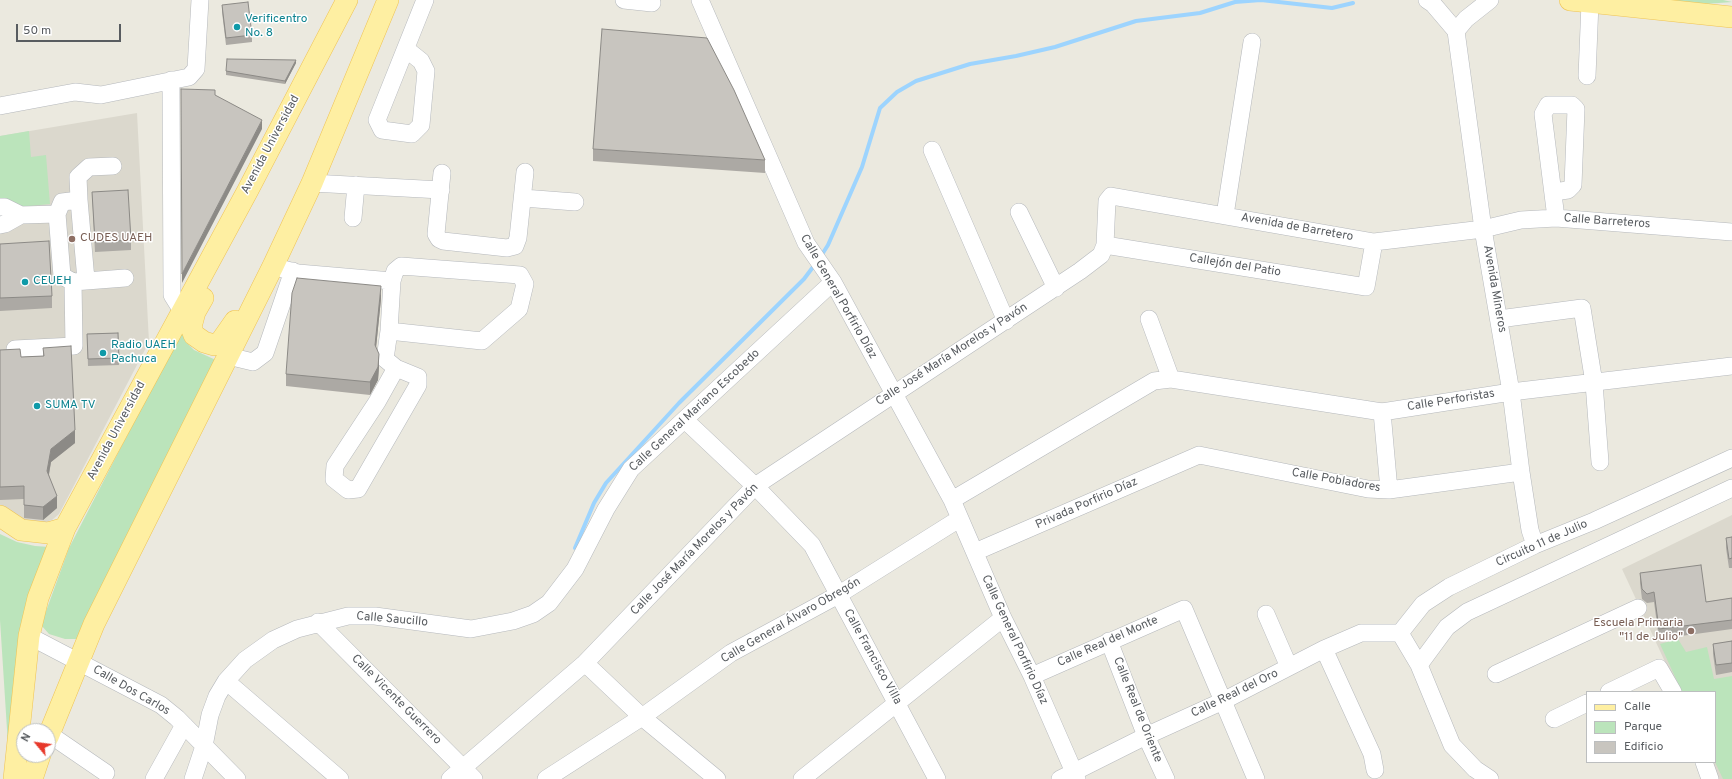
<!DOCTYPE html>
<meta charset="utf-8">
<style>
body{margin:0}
#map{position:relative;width:1732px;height:779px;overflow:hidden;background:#ebe9df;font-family:Overpass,sans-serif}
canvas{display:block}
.legend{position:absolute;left:1586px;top:691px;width:130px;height:72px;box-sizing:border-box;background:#fff;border:1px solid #bcbebf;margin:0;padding:5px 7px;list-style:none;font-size:12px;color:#585c60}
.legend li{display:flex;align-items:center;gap:8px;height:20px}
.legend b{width:20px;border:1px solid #bcbebf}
.north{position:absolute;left:16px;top:723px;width:40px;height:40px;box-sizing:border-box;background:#fff;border:1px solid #bcbebf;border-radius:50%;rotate:299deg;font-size:11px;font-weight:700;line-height:16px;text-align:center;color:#585c60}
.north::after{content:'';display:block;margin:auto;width:14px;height:18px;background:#e7382a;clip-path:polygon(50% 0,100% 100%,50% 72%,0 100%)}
.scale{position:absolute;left:16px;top:24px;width:105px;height:18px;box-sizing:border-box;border:2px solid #585c60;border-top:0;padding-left:5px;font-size:12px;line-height:14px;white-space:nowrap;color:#585c60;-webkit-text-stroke:3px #fff;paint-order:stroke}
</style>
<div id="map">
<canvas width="1732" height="779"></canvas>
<ul class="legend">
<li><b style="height:5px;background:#feefa2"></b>Calle</li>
<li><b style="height:11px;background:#bbe4bb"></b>Parque</li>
<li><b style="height:11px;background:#c8c5bf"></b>Edificio</li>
</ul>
<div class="north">N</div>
<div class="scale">50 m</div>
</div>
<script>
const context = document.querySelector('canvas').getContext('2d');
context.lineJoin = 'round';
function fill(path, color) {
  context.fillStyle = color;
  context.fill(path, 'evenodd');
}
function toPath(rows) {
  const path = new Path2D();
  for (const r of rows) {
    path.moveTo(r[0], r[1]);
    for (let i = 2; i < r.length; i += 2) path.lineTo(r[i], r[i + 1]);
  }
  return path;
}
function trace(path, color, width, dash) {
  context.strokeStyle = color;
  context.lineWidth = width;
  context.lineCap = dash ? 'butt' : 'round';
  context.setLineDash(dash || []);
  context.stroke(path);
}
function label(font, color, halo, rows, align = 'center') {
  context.font = font + ' Overpass,sans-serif';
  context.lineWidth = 3;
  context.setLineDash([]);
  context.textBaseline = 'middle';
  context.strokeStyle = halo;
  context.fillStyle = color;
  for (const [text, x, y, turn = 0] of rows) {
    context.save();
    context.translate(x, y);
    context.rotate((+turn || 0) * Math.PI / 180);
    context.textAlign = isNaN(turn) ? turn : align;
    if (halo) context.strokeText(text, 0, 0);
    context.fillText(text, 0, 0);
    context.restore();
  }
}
const education = toPath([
 [137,113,149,342,59,514,52,520,43,523,23,522,0,507,0,136],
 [1732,515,1732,779,1719,779,1711,762,1715,762,1715,692,1679,692,1622,569]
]);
const green = toPath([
 [1645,0,1723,0,1732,2,1692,5],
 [29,131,31,157,46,155,50,204,21,207,0,200,0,136],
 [181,331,186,342,194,350,218,361,81,639,65,639,49,634,41,625,69,548],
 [0,534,17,542,35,546,50,547,8,745,0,620],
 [1678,639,1686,652,1707,647,1714,679,1732,676,1732,779,1723,779,1715,762,1715,692,1682,692,1660,644]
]);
const stream = toPath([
 [821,256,828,245,862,167,880,108,897,92,916,81,970,64,1016,56,1055,47,1136,21,1200,13,1235,2,1261,0,1332,8,1353,3],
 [575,548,594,503,606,483,679,403,804,279,816,263]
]);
const minor = toPath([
 [624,0,652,3],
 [700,0,806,243,833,282,952,500,1003,618,1032,676,1077,779],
 [1427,0,1433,4,1456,31,1483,229,1511,392,1521,472,1530,530,1535,545],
 [1456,31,1466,19,1490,0],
 [406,49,421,61,426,71,421,125,412,134,382,130,377,120,425,0],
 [1587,76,1590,3],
 [171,80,172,295,182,311],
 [0,106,75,92,101,95,189,77,196,69,200,0],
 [932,150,1006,321],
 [442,173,436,234,439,239,443,241,507,248,515,246,518,238,525,172],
 [312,183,441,190],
 [1553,192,1568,190,1573,185,1576,109,1572,105,1548,105,1543,114,1556,218],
 [523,198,575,202],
 [79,200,86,280],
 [0,207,5,207,21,215,57,214,62,202,79,200,78,177,89,167,113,166],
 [1019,212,1056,288],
 [57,214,62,276,73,282,125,278],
 [1225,215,1252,42],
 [353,218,356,185],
 [0,225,5,224,21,215],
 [1105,245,1366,287,1374,242],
 [283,269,298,273,392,281],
 [1149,319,1171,379],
 [1499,319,1582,308,1594,383,1600,462],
 [389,331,482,341,519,309,525,284,520,275,401,266,395,271,392,281,389,331,385,359,396,368,418,377,418,385,358,489,348,490,334,479,335,466,377,402,396,368],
 [15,349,74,346,73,282],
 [228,356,253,362,265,353,293,271],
 [1382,412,1389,490],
 [685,420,755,486,812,545,937,779],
 [952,500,1154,381,1171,379,1382,412,1511,392,1732,366],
 [975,552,1199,455,1368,489,1389,490,1521,472],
 [1266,614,1289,667],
 [318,622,474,779],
 [1400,633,1423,604,1449,587,1535,545,1594,521,1732,458],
 [1400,633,1419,665,1452,745,1475,769,1490,779],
 [29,636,161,705,177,718,237,779],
 [1109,641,1146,736,1166,779],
 [1324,649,1372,754,1375,770],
 [585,663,642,717,717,779],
 [1419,665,1447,627,1467,612,1732,488],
 [1496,674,1638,608],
 [1032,676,1184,609,1256,779],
 [226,681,340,779],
 [1609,692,1659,668,1673,692],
 [1554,719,1587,703],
 [49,734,106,773],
 [1704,762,1710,779],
 [154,779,184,725],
 [193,779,204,746,210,715,217,696,226,681,245,660,273,640,297,629,348,616,375,616,471,629,513,621,533,614,549,603,575,569,606,509,631,469,833,282],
 [450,779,585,663,755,486,1080,271,1101,255,1105,245,1107,201,1111,196,1374,242,1483,229,1521,220,1556,218,1732,232],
 [546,779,642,717,731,653,838,595,959,519],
 [802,779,1003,618],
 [1060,779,1146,736,1223,701,1324,649,1361,633,1400,633]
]);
const major = toPath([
 [1570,0,1732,17],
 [203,298,195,312,191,327,194,335,204,342,214,345,221,341,235,321],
 [0,516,21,530,48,533,65,528],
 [48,737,94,624,273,266,312,183,388,0],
 [14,779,29,636,38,598,65,528,248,190,347,0],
 [32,779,40,755]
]);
const wall = toPath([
 [222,5,252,35,252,42,226,45,222,12],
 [296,63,285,84,226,75,226,71],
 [593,149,765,160,765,173,593,161],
 [92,192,131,240,131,250,95,252],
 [0,244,52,296,52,308,0,311],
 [381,299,376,347,379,367,378,380,370,395,286,386,286,374],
 [118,333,119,365,88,366,87,334],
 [43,348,75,443,51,462,49,475,57,508,43,520,24,518,24,499,0,500,0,350,21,357,43,356],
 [1732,537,1732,568,1729,568,1726,548,1726,538],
 [1640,573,1706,602,1732,598,1732,629,1659,639,1654,602,1647,603,1642,599,1640,583],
 [1732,641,1732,672,1716,675,1713,654,1713,644]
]);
const shadedWall = toPath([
 [296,60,296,63,285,84,285,81],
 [262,120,262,129,182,283,182,274],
 [381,286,381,299,375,358,375,345],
 [379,354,379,367,378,380,370,395,370,382],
 [75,430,75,443,51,462,47,484,47,471,51,449],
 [57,496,57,508,43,520,43,507]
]);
const building = toPath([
 [248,2,252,35,226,38,222,5,248,2],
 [602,29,707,38,734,90,765,160,593,149,602,29],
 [227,59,296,60,285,81,226,71,227,59],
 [181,89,215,90,215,95,262,120,182,274,181,89],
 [128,190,131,240,95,242,92,192,128,190],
 [49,241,52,296,0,298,0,244,49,241],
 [297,278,381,286,375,345,379,354,378,367,370,382,286,374,292,293,297,278],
 [118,333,119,358,88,359,87,334,118,333],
 [71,346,75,430,51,449,47,471,57,496,43,507,24,505,24,486,0,487,0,350,20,349,21,357,44,356,43,348,71,346],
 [1732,537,1732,558,1729,559,1726,538,1732,537],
 [1701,565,1706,602,1732,598,1732,620,1659,629,1654,592,1647,594,1642,589,1640,573,1701,565],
 [1732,641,1732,663,1716,665,1713,644,1732,641]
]);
const markers = [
 [237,27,4,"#0f9aa8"],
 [72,239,4,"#8d6e63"],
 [25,282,4,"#0f9aa8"],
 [103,353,4,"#0f9aa8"],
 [37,406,4,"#0f9aa8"],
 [1691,631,4,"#8d6e63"]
];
const cultureNames = [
 ["Verificentro",245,20],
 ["No. 8",245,34],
 ["CEUEH",33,282],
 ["Radio UAEH",111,346],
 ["Pachuca",111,360],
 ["SUMA TV",45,406]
];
const streetNames = [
 ["Avenida Universidad",271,145,-62],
 ["Calle Barreteros",1607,222,4],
 ["Avenida de Barretero",1297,228,10],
 ["Callejón del Patio",1235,266,9],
 ["Avenida Mineros",1494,289,80],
 ["Calle General Porfirio Díaz",838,297,60],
 ["Calle José María Morelos y Pavón",952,355,-33],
 ["Calle Perforistas",1451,401,-9],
 ["Calle General Mariano Escobedo",695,411,-43],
 ["Avenida Universidad",117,431,-62],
 ["Calle Pobladores",1336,481,10],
 ["Privada Porfirio Díaz",1087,504,-24],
 ["Circuito 11 de Julio",1542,544,-24],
 ["Calle José María Morelos y Pavón",695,550,-46],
 ["Calle Saucillo",392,620,5],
 ["Calle General Álvaro Obregón",791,621,-30],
 ["Calle General Porfirio Díaz",1014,640,65],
 ["Calle Real del Monte",1108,642,-24],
 ["Calle Francisco Villa",872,657,61],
 ["Calle Dos Carlos",131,691,30],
 ["Calle Real del Oro",1235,694,-26],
 ["Calle Vicente Guerrero",396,700,45],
 ["Calle Real de Oriente",1137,710,68]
];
const educationNames = [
 ["CUDES UAEH",80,239],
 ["Escuela Primaria",1683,624,"right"],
 ["\"11 de Julio\"",1683,638,"right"]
];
fill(education, '#dbd8cd');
fill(green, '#bbe4bb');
trace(stream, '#9dd4fe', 4);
trace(minor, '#b5b8bc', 18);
trace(major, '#efc354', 22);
trace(minor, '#fff', 17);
trace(major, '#feefa2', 21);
fill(wall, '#aca9a4');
fill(shadedWall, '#8c8a86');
fill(building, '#c8c5bf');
trace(building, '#8c8a86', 1);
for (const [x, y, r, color] of markers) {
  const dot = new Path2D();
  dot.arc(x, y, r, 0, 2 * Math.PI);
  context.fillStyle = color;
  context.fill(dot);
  trace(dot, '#fff', 1.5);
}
label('12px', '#0d838f', '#fff', cultureNames, 'left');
label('12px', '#585c60', '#fff', streetNames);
label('12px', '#785e54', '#fff', educationNames, 'left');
</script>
